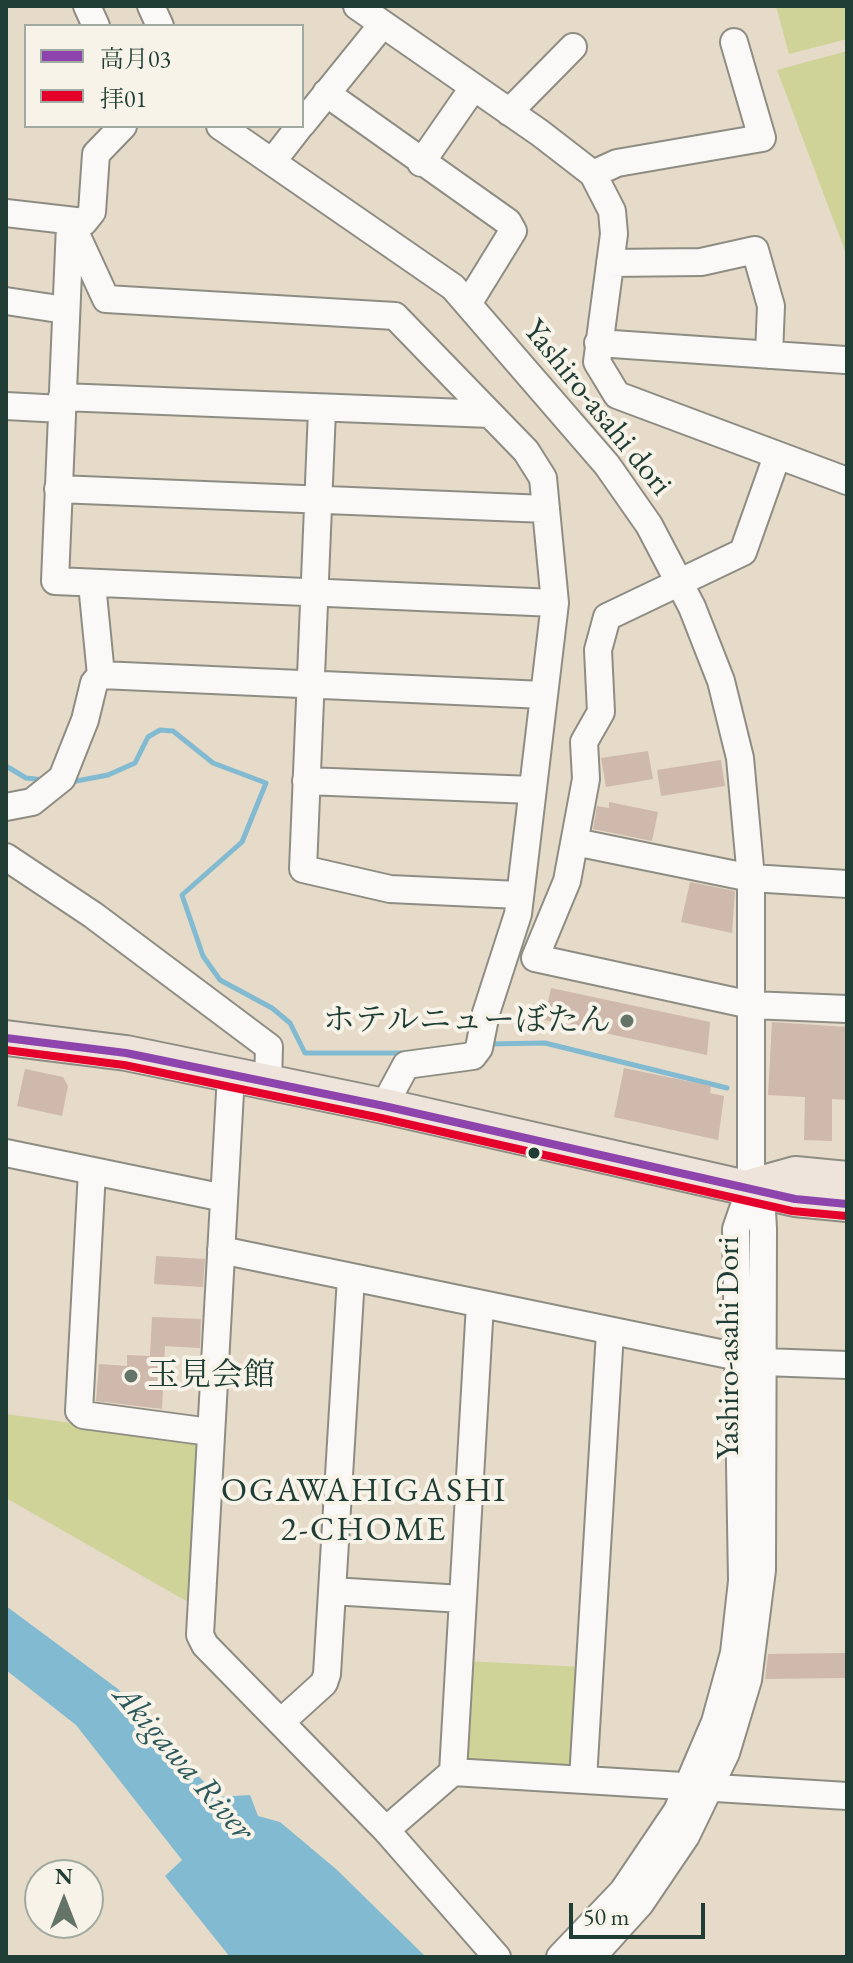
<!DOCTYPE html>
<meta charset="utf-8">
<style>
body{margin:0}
#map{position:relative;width:853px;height:1963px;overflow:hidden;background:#e6dac9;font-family:"EB Garamond","Noto Serif JP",serif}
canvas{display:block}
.frame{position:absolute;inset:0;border:8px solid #1f3d34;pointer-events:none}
.legend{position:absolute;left:24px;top:24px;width:280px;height:104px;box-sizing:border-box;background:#f7f3e8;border:2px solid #a1aaa0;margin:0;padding:10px 14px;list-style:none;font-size:24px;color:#1f3d34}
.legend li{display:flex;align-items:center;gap:16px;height:40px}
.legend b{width:40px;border:2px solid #a1aaa0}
.north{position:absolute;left:24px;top:1859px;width:80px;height:80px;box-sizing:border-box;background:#f7f3e8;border:2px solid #a1aaa0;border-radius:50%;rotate:0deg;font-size:22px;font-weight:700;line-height:32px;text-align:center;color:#1f3d34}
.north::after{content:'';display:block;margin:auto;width:28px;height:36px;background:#657468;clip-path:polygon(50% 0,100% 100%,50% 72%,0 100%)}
.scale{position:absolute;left:569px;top:1903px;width:136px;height:36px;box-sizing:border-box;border:4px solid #1f3d34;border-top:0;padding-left:10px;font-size:24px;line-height:28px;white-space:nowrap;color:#1f3d34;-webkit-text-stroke:6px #f7f3e8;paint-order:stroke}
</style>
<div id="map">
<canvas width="853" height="1963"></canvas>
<div class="frame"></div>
<ul class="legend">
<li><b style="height:10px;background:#8e44ad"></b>高月03</li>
<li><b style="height:10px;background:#e4002b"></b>拝01</li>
</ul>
<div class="north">N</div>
<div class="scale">50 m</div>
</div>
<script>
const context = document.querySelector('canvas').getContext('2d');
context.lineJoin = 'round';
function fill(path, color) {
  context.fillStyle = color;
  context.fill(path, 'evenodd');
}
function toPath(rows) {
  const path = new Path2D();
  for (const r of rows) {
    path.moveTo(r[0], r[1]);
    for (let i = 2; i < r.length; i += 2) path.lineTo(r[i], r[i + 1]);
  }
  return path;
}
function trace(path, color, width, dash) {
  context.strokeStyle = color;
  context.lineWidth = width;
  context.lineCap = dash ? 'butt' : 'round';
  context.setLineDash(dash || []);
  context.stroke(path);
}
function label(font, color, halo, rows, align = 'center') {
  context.font = font + ' "EB Garamond","Noto Serif JP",serif';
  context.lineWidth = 8;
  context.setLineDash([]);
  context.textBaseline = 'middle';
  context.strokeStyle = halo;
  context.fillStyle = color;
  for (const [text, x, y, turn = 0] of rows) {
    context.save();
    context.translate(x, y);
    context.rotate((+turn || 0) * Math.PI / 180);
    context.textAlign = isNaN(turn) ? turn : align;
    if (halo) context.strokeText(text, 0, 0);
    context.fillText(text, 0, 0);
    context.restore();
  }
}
const green = toPath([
 [776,6,847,6,847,39,789,54],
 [847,51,847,256,777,70],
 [6,1414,198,1440,188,1602,6,1498],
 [467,1661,582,1667,575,1764,568,1771,468,1765,461,1759]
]);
const water = toPath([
 [6,1606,118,1689,218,1797,250,1795,258,1816,280,1822,336,1869,426,1957,230,1957,165,1876,182,1860,76,1725,6,1670]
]);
const stream = toPath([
 [6,766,26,778,45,780],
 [71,782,108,775,135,763,148,737,160,730,173,731,213,763,266,783,242,842,182,895,203,956,220,980,272,1008,290,1023,305,1053,405,1053],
 [487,1044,545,1043,727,1088]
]);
const building = toPath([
 [648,751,653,779,606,787,601,758],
 [721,760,725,786,661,796,657,770],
 [609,802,658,812,652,841,593,829,597,806,609,808],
 [690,882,735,891,732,933,681,922],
 [551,988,710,1022,707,1055,544,1020],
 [772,1022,847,1027,847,1100,832,1099,832,1141,804,1140,805,1097,768,1095],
 [624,1068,711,1086,710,1093,724,1096,718,1140,614,1117],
 [25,1069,63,1077,68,1086,62,1116,17,1106],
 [156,1256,205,1259,203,1287,154,1284],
 [152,1317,201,1319,200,1348,165,1346,162,1409,96,1401,99,1364,127,1366,127,1355,150,1356],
 [847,1653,847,1678,765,1679,768,1654]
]);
const minor = toPath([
 [87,6,96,26],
 [151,6,160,26],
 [357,6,540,133,593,174,612,211,614,234,597,362,617,395,847,481],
 [326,93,508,222,513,231,468,304],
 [509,112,573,47],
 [302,124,382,25],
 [220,126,453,287,607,465,649,525,692,607,721,681,740,758,751,878,751,1186,736,1229,742,1581,734,1653,715,1722,677,1811,623,1891,560,1957],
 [272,162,300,126],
 [421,163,473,88],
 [593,174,617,163,762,138,734,42],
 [6,213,84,222,92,212,96,154,123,126],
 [70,221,106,299,395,316,526,451,543,478,555,603,518,914,486,1013,479,1048,473,1056,406,1065,384,1106],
 [70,225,55,581,555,603],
 [610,263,701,262,755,250,771,306,769,355],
 [6,301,65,310],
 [598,343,845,360],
 [62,397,490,414],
 [6,406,62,409],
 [322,410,303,869,390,889,519,895],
 [777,456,743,552,607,617,598,650,601,712,584,742,586,779,567,881,535,958,751,1005,847,1009],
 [58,489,546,509],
 [92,584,101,675,544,695],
 [306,781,532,790],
 [6,807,32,802,62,778,85,720,94,683,101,675],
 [575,842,751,878,847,884],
 [6,857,93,915,269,1047,268,1082],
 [231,1074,200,1635,205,1645,386,1830,497,1957],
 [6,1153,224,1198],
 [92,1171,79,1411,83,1415,210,1432],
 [221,1250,763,1362,847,1365],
 [332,1591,462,1599],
 [281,1722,324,1683,327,1674,351,1277],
 [453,1772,480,1304],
 [583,1779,610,1332],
 [386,1830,453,1772,847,1796],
 [592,1957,640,1904,686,1836,726,1753,748,1680,762,1570,763,1229,762,1211,751,1186]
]);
const major = toPath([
 [6,1038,126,1053,384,1106,795,1199,847,1204],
 [752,1186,795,1174,847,1179]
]);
const bus1 = toPath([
 [6,1038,126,1053,384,1106,795,1199,847,1204]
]);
const bus2 = toPath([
 [6,1050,124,1065,381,1118,792,1211,846,1216]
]);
const markers = [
 [627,1021,8,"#657468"],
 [534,1153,7,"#1f3d34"],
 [131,1376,8,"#657468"]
];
const streetNames = [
 ["Yashiro-asahi dori",597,408,51],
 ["Yashiro-asahi Dori",729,1348,-90]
];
const poiNames = [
 ["ホテルニューぼたん",611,1021],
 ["玉見会館",147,1376,"left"]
];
const neighbourhoodNames = [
 ["OGAWAHIGASHI",364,1492],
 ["2-CHOME",364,1531]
];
const waterNames = [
 ["Akigawa River",183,1763,49]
];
fill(green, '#cfd398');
fill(water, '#82bbd1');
trace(stream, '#82bbd1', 5);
fill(building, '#ceb9ac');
trace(minor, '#8e8d83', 30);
trace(major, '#8e8d83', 38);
trace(minor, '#fbf9f7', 26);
trace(major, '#eee4dc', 34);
trace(bus1, '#8e44ad', 8);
trace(bus2, '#e4002b', 8);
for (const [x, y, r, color] of markers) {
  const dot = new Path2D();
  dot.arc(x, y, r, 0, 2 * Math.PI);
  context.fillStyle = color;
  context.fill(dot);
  trace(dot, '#f7f3e8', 3);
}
label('32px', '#1f3d34', '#f7f3e8', streetNames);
label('32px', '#1f3d34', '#f7f3e8', poiNames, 'right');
context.letterSpacing = '2px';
label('34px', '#1f3d34', '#f7f3e8', neighbourhoodNames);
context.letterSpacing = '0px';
label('italic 34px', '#2d595c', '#f7f3e8', waterNames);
</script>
